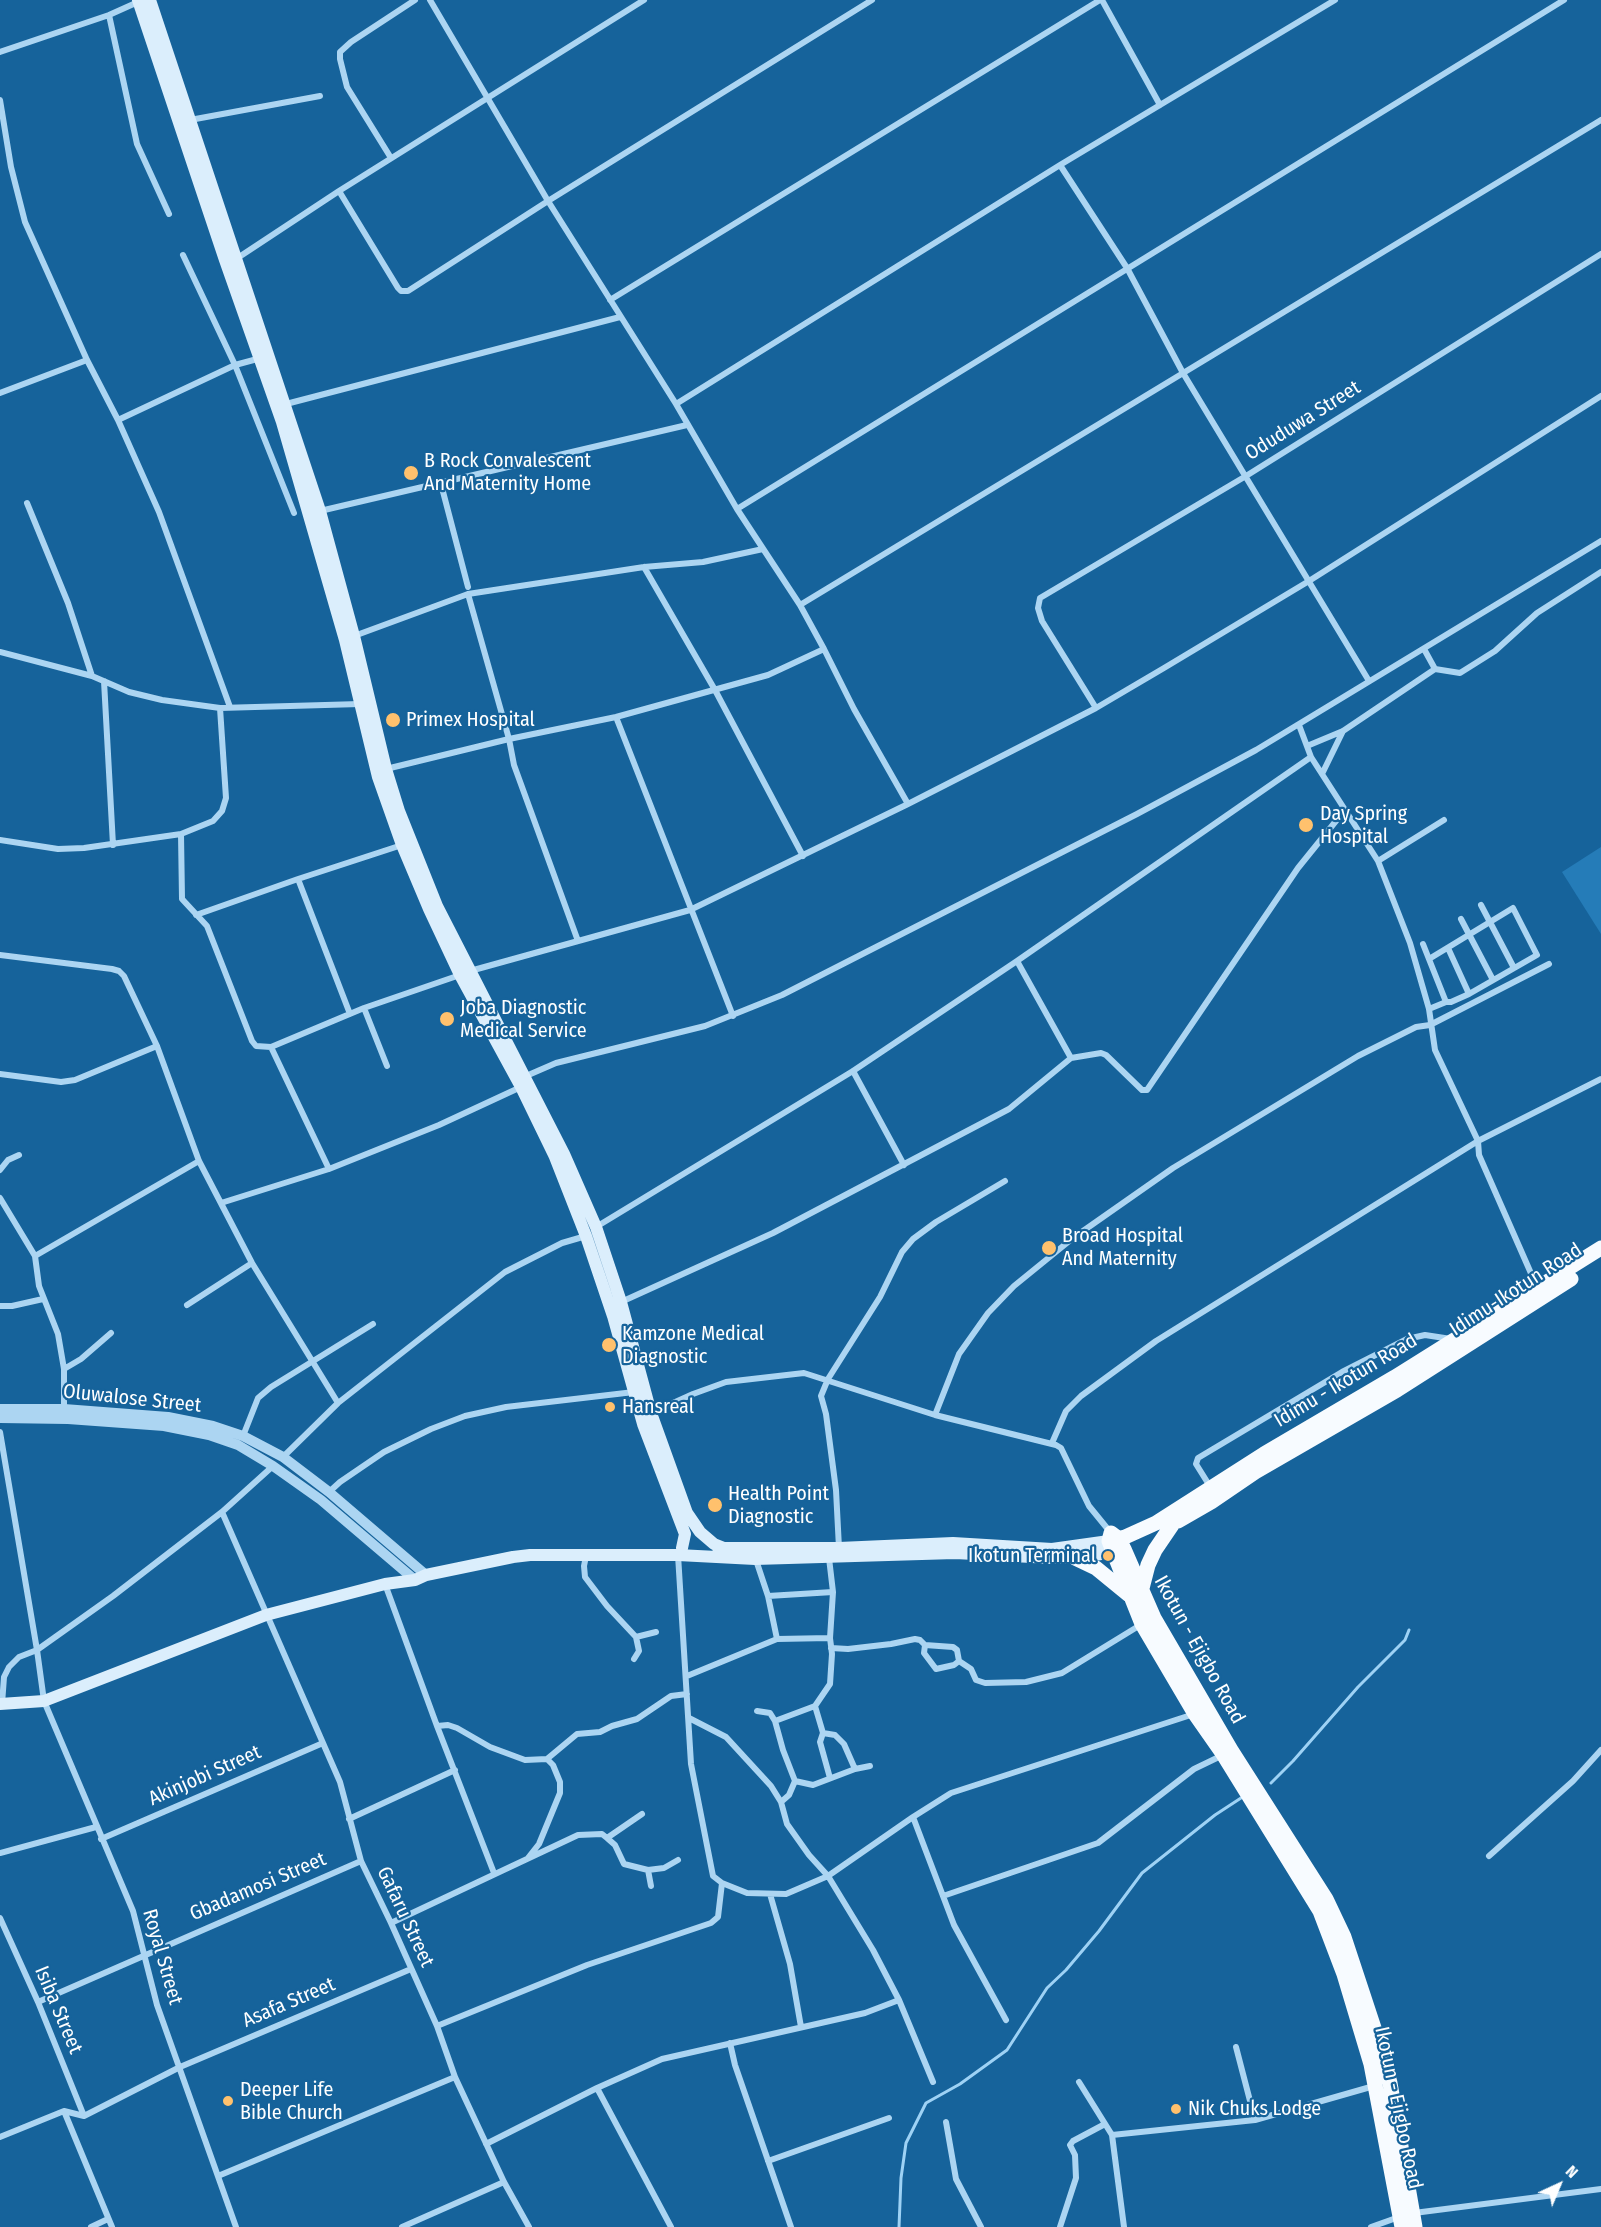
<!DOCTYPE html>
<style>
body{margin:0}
#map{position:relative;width:1601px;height:2227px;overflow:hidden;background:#16639b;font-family:"Fira Sans Condensed",sans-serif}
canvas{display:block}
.north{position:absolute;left:1529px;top:2155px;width:60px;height:60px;-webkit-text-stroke:4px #16639b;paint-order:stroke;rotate:44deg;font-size:16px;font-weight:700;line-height:24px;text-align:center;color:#fff}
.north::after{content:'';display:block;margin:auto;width:21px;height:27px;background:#fff;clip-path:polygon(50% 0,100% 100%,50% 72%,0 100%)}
</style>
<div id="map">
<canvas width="1601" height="2227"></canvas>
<div class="north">N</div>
</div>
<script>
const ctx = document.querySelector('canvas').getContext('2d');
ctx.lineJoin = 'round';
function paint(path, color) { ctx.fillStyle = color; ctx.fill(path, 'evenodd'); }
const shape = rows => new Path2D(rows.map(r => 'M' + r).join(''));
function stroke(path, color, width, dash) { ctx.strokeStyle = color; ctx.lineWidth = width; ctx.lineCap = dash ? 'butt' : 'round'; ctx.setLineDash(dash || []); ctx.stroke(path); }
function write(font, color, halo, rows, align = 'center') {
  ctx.font = font + ' "Fira Sans Condensed",sans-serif'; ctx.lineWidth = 4.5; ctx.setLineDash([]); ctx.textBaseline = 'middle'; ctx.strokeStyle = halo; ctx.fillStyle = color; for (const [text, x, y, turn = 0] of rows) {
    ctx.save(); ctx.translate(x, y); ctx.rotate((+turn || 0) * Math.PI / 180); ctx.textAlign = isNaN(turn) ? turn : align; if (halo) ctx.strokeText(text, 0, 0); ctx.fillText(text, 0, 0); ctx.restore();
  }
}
const green = shape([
 [1601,847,1601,934,1562,872]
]);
const stream = shape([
 [1271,1783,1293,1761,1358,1687,1405,1640,1409,1630],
 [899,2227,901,2178,906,2143,926,2103,960,2084,1007,2050,1047,1988,1066,1970,1099,1931,1142,1873,1215,1815,1241,1798]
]);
const minor = shape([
 [430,0,548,201,676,404,737,509,800,605,824,649,854,709,908,804],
 [1102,0,1160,105],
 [109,15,137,144,169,214],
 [0,52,109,15,138,2],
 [0,100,11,167,25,222,87,360,118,420,159,512,230,707],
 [190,120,320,96],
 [391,158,347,87,340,59,340,52,351,42,415,0],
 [1060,165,1127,268,1183,373,1369,681],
 [339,191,398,288,401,291,408,291,548,201,872,0],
 [183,255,235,365,294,513],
 [236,259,339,191,644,0],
 [610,300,1100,0],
 [0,393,87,360],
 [286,404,620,317],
 [676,404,1060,165,1335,0],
 [118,420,235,365,261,358],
 [441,484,468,587],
 [27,503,68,603,92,676],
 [737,509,1564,0],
 [320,511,687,425],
 [644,567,715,690,803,856],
 [468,594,509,739,514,765,578,941],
 [800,605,1601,120],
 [354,636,468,594,644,567,703,562,763,549],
 [0,652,92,676,129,692,162,700,220,708,360,704],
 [1435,669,1460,673,1495,651,1537,613,1601,572],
 [104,681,113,845],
 [1096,708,1042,621,1038,608,1040,598,1246,476,1601,254],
 [616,717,733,1016],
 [1299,725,1311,757,1378,861,1410,943,1429,1009,1435,1050,1478,1141,1479,1155,1537,1287],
 [1307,746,1343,731,1435,669,1424,649],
 [386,769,509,739,616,717,768,675,824,649],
 [1322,774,1343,731],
 [181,834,182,899,207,926,252,1041,256,1046,271,1047,364,1008,460,975],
 [0,840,58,849,84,848,181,834,213,821,222,811,226,798,220,708],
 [1378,861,1444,820],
 [298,879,350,1014],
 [1481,905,1514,968],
 [196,915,298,879,402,845],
 [1461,919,1493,980],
 [1423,944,1446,1002,1429,1009],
 [1448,948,1469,994],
 [0,955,112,969,119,971,124,976,157,1046,199,1161,252,1263,338,1403],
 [1429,959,1513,908,1537,955,1469,994,1451,1002,1446,1002],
 [1017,961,1071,1058],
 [470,971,690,910,908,804,1096,708,1164,668,1309,581,1601,396],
 [364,1008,387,1066],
 [271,1047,329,1169],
 [853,1071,904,1165],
 [0,1074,61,1082,75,1080,157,1046],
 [526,1076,556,1063,705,1026,782,995,1137,814,1256,750,1601,541],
 [0,1170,8,1160,19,1155],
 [0,1198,35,1256,39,1286,58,1334,64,1369,64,1409],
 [221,1203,329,1169,439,1125,521,1087],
 [596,1227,853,1071,1017,961,1311,757],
 [35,1256,199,1161],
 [621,1302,773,1233,1009,1109,1071,1058,1101,1053,1106,1055,1142,1090,1147,1090,1298,868,1344,811],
 [187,1305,252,1263],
 [0,1306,12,1306,43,1299],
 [64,1369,81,1359,111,1333],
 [651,1413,693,1394,726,1382,804,1373,935,1415,1056,1445,1061,1448,1089,1506,1111,1533],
 [935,1415,959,1354,988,1313,1014,1286,1073,1238,1173,1168,1358,1056,1416,1027,1430,1025,1549,964],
 [0,1432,37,1650,44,1701,133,1911,157,2005,236,2227],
 [243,1436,258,1398,271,1387,373,1324],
 [1052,1443,1066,1411,1081,1396,1156,1341,1478,1141,1601,1079],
 [283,1457,338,1403,505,1272,562,1243,586,1236],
 [1211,1488,1196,1464,1198,1458,1342,1372,1407,1339,1425,1335,1451,1339],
 [329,1492,340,1482,384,1452,431,1429,465,1416,506,1407,634,1392],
 [222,1512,340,1782,361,1861,391,1923,437,2026,455,2077,504,2182,529,2227],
 [839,1548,836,1490,826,1414,821,1396,828,1379,880,1297,902,1252,913,1239,936,1222,1005,1181],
 [678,1555,691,1764,713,1876,722,1883,747,1893,786,1894,828,1876,913,1817,951,1793,1194,1714],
 [586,1556,584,1566,585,1577,607,1606,636,1637,656,1632],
 [829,1558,833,1592,830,1638,832,1654,830,1684,815,1706,823,1733,835,1735,844,1744,855,1769,870,1766],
 [756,1560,768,1596,777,1639],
 [385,1584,437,1726,494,1873],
 [768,1596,833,1592],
 [925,1645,924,1653,936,1669,954,1665,959,1661],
 [831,1648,848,1649,891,1644,915,1639,920,1640,925,1645,953,1647,957,1650,959,1661,971,1669,976,1680,985,1683,1026,1682,1062,1673,1142,1624],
 [634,1659,639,1651,636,1637],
 [687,1676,777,1639,830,1638],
 [2,1704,4,1677,9,1667,19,1657,37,1650,113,1596,222,1512,273,1466],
 [757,1711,770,1713,775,1721,783,1750,795,1781,789,1795,781,1802],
 [689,1718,726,1737,771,1786,781,1802,787,1824,809,1855,828,1876,873,1950,899,2000,933,2082],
 [775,1721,815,1706],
 [437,1726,448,1725,457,1728,490,1747,525,1760,547,1759,577,1734,600,1732,612,1726,637,1719,671,1696,687,1694],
 [823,1733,820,1742,830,1778],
 [795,1781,813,1785,855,1769],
 [913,1817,954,1925,1006,2020],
 [349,1819,455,1770],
 [607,1838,642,1814],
 [101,1839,323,1743],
 [0,1853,96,1827],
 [1489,1856,1573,1781,1601,1750],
 [528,1858,539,1844,560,1793,560,1782,553,1765,547,1759],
 [648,1870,664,1868,678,1860],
 [770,1894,790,1964,801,2027],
 [943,1896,1098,1843,1194,1769,1223,1755],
 [0,1918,38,2002,84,2116],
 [391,1923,578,1835,602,1834,607,1838,615,1845,624,1864,648,1870,651,1886],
 [38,2002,361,1861],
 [437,2026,587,1965,711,1923,718,1917,722,1883],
 [730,2043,735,2065,791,2227],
 [1236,2047,1255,2120],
 [1079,2082,1112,2135,1124,2227],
 [597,2088,671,2227],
 [64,2111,112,2227],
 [946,2122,956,2179,981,2227],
 [1112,2135,1255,2120,1374,2086],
 [0,2137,64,2111,84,2116,180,2067,411,1969],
 [486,2144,597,2088,662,2059,865,2013,899,2000],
 [768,2161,889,2118],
 [218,2176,455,2077],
 [1414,2213,1601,2189],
 [91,2227,108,2219],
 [402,2227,504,2182],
 [1060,2227,1076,2178,1075,2155,1070,2145,1073,2141,1105,2124],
 [1371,2227,1399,2217]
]);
const tertiary = shape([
 [0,1409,64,1409,168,1417,213,1426,243,1436,283,1457,329,1492,426,1575],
 [0,1418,68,1419,164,1426,209,1435,238,1445,273,1466,321,1500,415,1580]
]);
const secondary = shape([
 [138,0,225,260,282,422,345,640,378,777,402,845,429,909,460,975,521,1087,555,1157,586,1236,613,1316,643,1424,685,1534,682,1548],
 [150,0,320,511,354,636,386,769,399,811,437,906,564,1154,596,1227,621,1302,651,1413,687,1513,700,1532,714,1544,724,1548],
 [718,1548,839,1548,953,1543,1052,1549,1109,1541],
 [0,1704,44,1701,266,1615,385,1584,415,1580,426,1575,513,1557,530,1555,678,1555,755,1559,955,1553,1051,1558,1075,1558,1114,1552]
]);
const primary = shape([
 [1178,1521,1211,1502,1255,1472,1397,1390,1571,1279],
 [1110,1541,1125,1537,1156,1523,1264,1454,1395,1377,1601,1248],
 [1075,1558,1096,1568,1129,1595],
 [1141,1592,1148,1565,1155,1550,1172,1525],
 [1402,2227,1371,2064,1344,1974,1320,1911,1223,1754,1195,1714,1142,1624,1109,1541,1111,1533,1119,1539,1124,1549,1154,1618,1231,1750,1326,1899,1344,1937,1381,2049,1390,2083,1415,2227]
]);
const markers = [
 [411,473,8,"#ffc16d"],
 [393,720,8,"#ffc16d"],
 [1306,825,8,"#ffc16d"],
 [447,1019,8,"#ffc16d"],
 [1049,1248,8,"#ffc16d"],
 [609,1345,8,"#ffc16d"],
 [610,1407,6,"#ffc16d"],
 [715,1505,8,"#ffc16d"],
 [1108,1556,6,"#ffc16d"],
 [228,2101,6,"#ffc16d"],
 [1176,2109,6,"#ffc16d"]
];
const streetNames = [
 ["Oduduwa Street",1303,421,-32],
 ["Idimu-Ikotun Road",1516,1290,-33],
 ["Idimu - Ikotun Road",1346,1381,-31],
 ["Oluwalose Street",132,1399,6],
 ["Ikotun - Ejigbo Road",1199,1650,61],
 ["Akinjobi Street",205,1776,-24],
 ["Gbadamosi Street",258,1887,-23],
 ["Gafaru Street",405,1917,65],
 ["Royal Street",162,1957,74],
 ["Asafa Street",289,2003,-23],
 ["Isiba Street",58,2010,67],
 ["Ikotun - Ejigbo Road",1398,2108,78]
];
const poiNames = [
 ["B Rock Convalescent",424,461],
 ["And Maternity Home",424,484],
 ["Primex Hospital",406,720],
 ["Day Spring",1320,814],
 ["Hospital",1320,837],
 ["Joba Diagnostic",460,1008],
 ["Medical Service",460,1031],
 ["Broad Hospital",1062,1236],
 ["And Maternity",1062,1259],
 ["Kamzone Medical",622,1334],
 ["Diagnostic",622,1357],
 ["Hansreal",622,1407],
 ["Health Point",728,1494],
 ["Diagnostic",728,1517],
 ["Ikotun Terminal",1096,1556,"right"],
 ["Deeper Life",240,2090],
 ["Bible Church",240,2113],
 ["Nik Chuks Lodge",1188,2109]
];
paint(green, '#257cb8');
stroke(stream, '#9ed2f5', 3);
stroke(minor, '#acd5f2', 6);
stroke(tertiary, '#acd5f2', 10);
stroke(secondary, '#dbeefc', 12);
stroke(primary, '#f7fbff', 15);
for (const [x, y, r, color] of markers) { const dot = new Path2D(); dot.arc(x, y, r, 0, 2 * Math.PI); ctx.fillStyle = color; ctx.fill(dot); stroke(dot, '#16639b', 2); }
write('20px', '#fff', '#16639b', streetNames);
write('20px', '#fff', '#16639b', poiNames, 'left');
</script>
